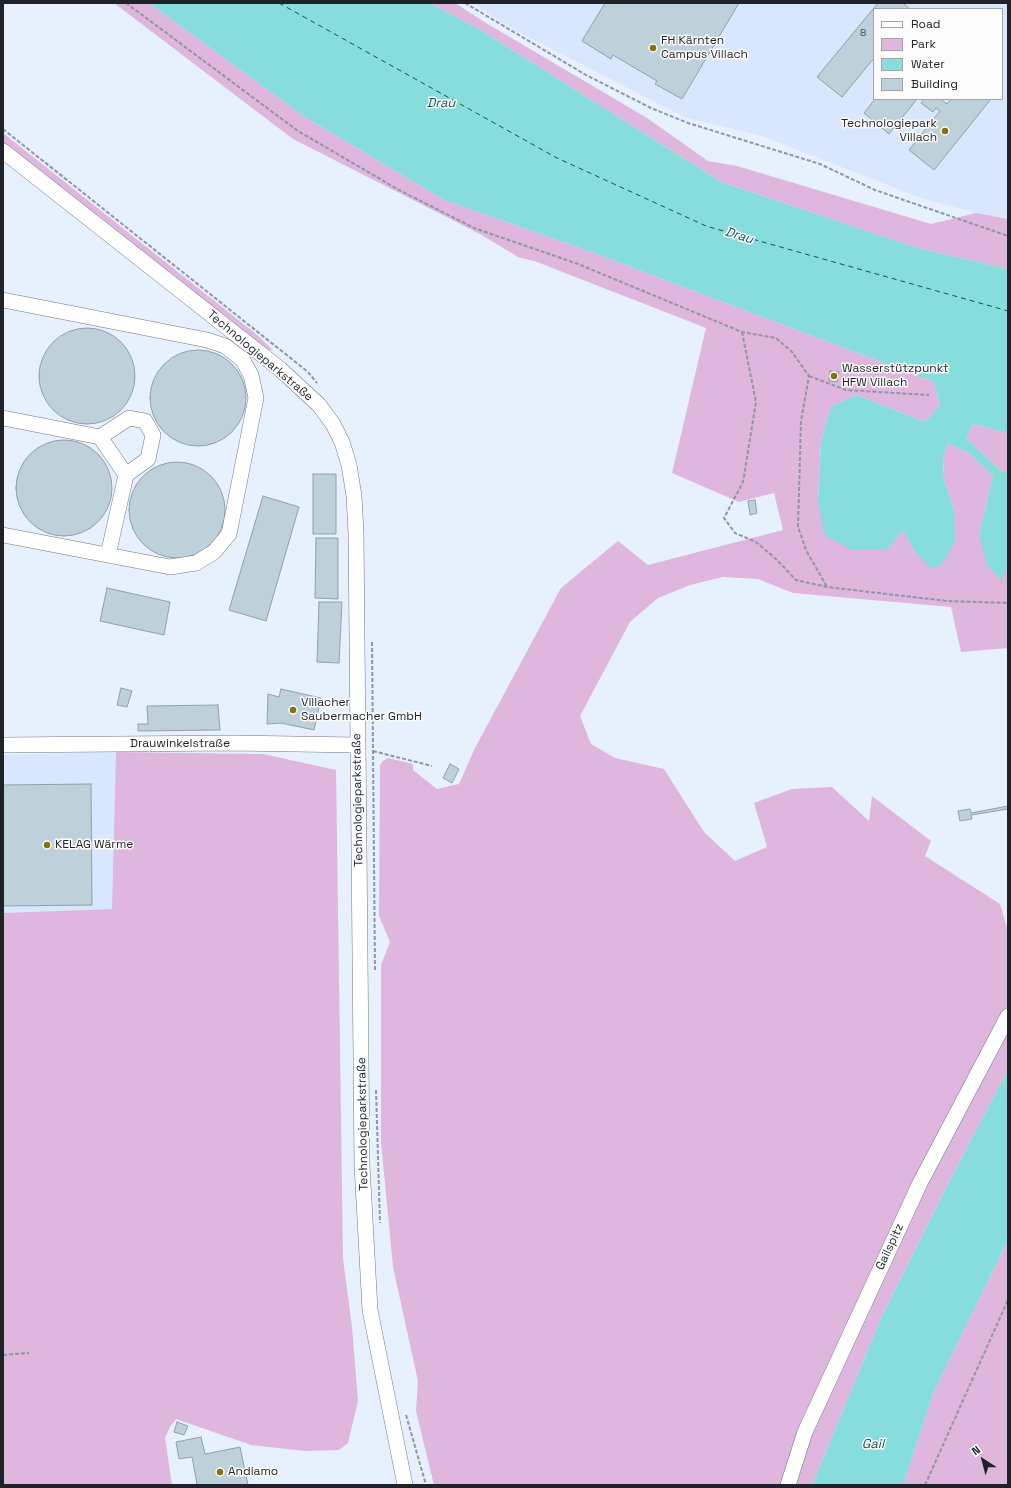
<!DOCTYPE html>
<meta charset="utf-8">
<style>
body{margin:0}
#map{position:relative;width:1011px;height:1488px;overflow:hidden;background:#e7f0fd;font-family:"Space Grotesk",sans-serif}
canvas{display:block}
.frame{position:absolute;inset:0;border:4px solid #1f2228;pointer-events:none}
.legend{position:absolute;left:873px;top:8px;width:130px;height:92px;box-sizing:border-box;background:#fcfcfc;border:1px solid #a4a5a7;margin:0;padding:5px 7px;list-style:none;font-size:12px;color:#1f2228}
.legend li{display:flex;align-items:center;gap:8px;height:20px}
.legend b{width:20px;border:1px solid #a4a5a7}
.north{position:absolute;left:963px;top:1440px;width:40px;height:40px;-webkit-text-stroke:3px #fcfcfc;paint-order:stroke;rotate:324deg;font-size:11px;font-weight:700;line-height:16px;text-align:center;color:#1f2228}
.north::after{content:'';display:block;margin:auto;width:14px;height:18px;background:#1f2228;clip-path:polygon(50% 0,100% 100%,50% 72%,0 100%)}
</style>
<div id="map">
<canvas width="1011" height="1488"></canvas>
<div class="frame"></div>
<ul class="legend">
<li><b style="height:5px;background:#fff"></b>Road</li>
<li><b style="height:11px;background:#deb6de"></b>Park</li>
<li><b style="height:11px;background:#87dddb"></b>Water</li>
<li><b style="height:11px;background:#bed1da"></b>Building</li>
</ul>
<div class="north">N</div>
</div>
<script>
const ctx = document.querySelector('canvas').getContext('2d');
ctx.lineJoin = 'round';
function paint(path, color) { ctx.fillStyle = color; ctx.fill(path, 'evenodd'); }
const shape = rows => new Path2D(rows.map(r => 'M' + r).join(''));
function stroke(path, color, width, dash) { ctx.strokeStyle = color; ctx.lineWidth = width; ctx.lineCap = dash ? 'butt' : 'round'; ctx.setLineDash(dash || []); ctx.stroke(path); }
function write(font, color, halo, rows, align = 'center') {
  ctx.font = font + ' "Space Grotesk",sans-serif'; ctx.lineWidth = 3; ctx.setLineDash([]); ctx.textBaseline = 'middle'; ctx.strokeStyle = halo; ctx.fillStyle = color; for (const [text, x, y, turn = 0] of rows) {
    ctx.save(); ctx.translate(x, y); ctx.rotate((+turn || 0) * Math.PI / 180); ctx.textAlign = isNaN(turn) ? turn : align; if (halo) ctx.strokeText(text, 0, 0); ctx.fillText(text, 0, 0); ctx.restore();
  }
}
const built = shape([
 [472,3,1008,3,1008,219,976,213,921,198,762,136,686,118,511,28],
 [874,9,1002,9,1002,99,874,99],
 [116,752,112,909,3,913,3,755]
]);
const green = shape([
 [114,3,149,3,305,117,444,200,586,250,934,382,940,405,925,422,857,395,831,407,821,441,818,500,902,530,916,553,954,510,944,480,943,458,948,443,969,453,993,476,979,534,1001,580,1008,565,1008,648,961,652,951,607,793,593,758,579,723,577,690,585,658,598,630,622,580,716,591,744,615,758,664,769,704,832,735,861,767,847,754,803,792,789,832,787,869,821,872,796,931,841,925,856,1000,904,1008,931,1008,1070,953,1174,882,1316,812,1485,434,1485,416,1411,418,1381,393,1267,381,1142,381,965,390,942,379,916,380,765,383,761,388,758,413,764,413,770,437,789,459,784,475,748,561,588,618,541,648,565,783,530,774,493,739,502,672,473,706,328,537,262,518,257,480,234,293,139],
 [430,3,455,3,486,23,647,118,708,161,737,166,931,224,976,213,1008,219,1008,269,917,248,721,182,482,31],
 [3,133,256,334,273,350,268,350,3,142],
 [973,424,1008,433,1008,472,1002,472,966,438],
 [116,752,263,754,336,770,343,1259,352,1327,358,1401,348,1443,339,1450,305,1451,251,1445,176,1419,170,1427,165,1438,172,1485,3,1485,3,913,112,909],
 [1008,1240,1008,1485,903,1485,934,1391]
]);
const water = shape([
 [149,3,430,3,482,31,721,182,917,248,1008,269,1008,433,973,424,966,438,1002,472,1008,472,1008,565,1002,581,987,565,979,534,993,476,969,453,948,443,943,458,944,480,954,510,955,541,943,563,932,569,916,553,902,530,888,549,852,550,824,535,818,500,821,441,831,407,857,395,925,422,940,405,934,382,586,250,444,200,305,117],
 [1008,1070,1008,1240,934,1391,903,1485,812,1485,882,1316,953,1174]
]);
const ferry = shape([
 [279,3,557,158,706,226,1008,311]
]);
const building = shape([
 [605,3,739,3,682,99,655,84,657,81,613,55,611,59,582,41,605,3],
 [878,3,903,3,910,9,874,9,874,58,842,97,817,77,878,3],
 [875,99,917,99,889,134,864,113,875,99],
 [924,99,943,99,942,100,947,104,951,99,991,99,934,170,909,150,940,111,936,108,933,112,921,103,924,99],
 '39 376a48 48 0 1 1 96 0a48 48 0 1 1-96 0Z',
 '150 398a48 48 0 1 1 96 0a48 48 0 1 1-96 0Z',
 [830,371,839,372,837,382,829,381,830,371],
 '16 488a48 48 0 1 1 96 0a48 48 0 1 1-96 0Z',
 '129 510a48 48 0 1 1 96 0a48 48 0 1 1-96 0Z',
 [313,474,336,474,336,534,313,534,313,474],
 [263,496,299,507,266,621,229,610,263,496],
 [755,500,757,513,750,515,748,501,755,500],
 [316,538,338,538,338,599,315,598,316,538],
 [107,588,170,602,164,635,100,621,107,588],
 [319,602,342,602,339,663,317,662,319,602],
 [121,688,132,691,127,707,117,705,121,688],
 [281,689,321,698,314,730,281,723,267,724,268,694,279,697,281,689],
 [218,705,220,730,138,731,138,724,148,724,147,706,218,705],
 [450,764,459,769,452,783,443,778,450,764],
 [91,784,92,905,3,906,3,785,91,784],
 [1008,806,1008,809,971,815,972,819,960,821,958,811,970,809,971,813,1008,806],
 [177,1422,188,1426,184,1435,174,1432,177,1422],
 [201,1437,205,1454,240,1447,248,1485,192,1485,197,1484,192,1457,179,1459,176,1442,201,1437]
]);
const path = shape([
 [126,3,298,131,399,190,474,228,578,264,742,332,776,338,792,352,809,376,801,421,798,527,806,550,827,587],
 [465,3,586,75,651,108,688,123,820,164,875,190,1008,236],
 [3,129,308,372,317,383],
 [742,332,756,402,743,482,724,518,735,533,756,542,776,559,796,580,827,587,947,601,1008,603],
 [809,376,846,390,929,395],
 [372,642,375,971],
 [373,751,432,766],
 [376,1090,380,1223],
 [3,1355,29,1353],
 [406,1415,426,1485],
 [925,1485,1008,1300]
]);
const minor = shape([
 [3,151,280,369,319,405,333,424,342,442,349,465,354,496,356,533,362,1165,370,1310,405,1485],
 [3,300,207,340,225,346,242,359,251,375,256,398,229,534,214,552,196,563,170,567,3,535],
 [3,418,100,437,129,418,145,421,153,435,148,459,126,475,108,555],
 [100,437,126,475],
 [3,745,233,743,357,745],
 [788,1485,805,1432,920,1183,1008,1016]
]);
const markers = [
 [653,48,4,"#867112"],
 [945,131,4,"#867112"],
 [834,376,4,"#867112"],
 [293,710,4,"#867112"],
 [47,845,4,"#867112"],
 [220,1472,4,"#867112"]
];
const numberNames = [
 ["8",863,33]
];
const poiNames = [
 ["FH Kärnten",661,41],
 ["Campus Villach",661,55],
 ["Technologiepark",937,124,"right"],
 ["Villach",937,138,"right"],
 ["Wasserstützpunkt",842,369],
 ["HFW Villach",842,383],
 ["Villacher",301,703],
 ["Saubermacher GmbH",301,717],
 ["KELAG Wärme",55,845],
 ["Andiamo",228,1472]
];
const streetNames = [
 ["Technologieparkstraße",260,356,40],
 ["Drauwinkelstraße",180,744],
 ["Technologieparkstraße",358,800,-91],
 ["Technologieparkstraße",363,1124,-91],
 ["Gailspitz",890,1247,-65]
];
const waterNames = [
 ["Drau",441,103],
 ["Drau",739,236,18],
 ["Gail",873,1444]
];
paint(built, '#d9e7fe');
paint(green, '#deb6de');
paint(water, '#87dddb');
stroke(ferry, '#095756', 1, [5, 4]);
paint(building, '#bed1da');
stroke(building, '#8ea1a9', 1);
stroke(minor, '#6e7785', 16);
stroke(path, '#9197a1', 2, [4, 2]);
stroke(minor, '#fff', 15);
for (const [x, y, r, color] of markers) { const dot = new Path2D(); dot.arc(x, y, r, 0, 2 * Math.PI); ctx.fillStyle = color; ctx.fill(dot); stroke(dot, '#fcfcfc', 1.5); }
write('10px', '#474e54', null, numberNames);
write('12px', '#1f2228', '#fcfcfc', poiNames, 'left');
write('12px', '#1f2228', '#fcfcfc', streetNames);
write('italic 13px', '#095756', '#fcfcfc', waterNames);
</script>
